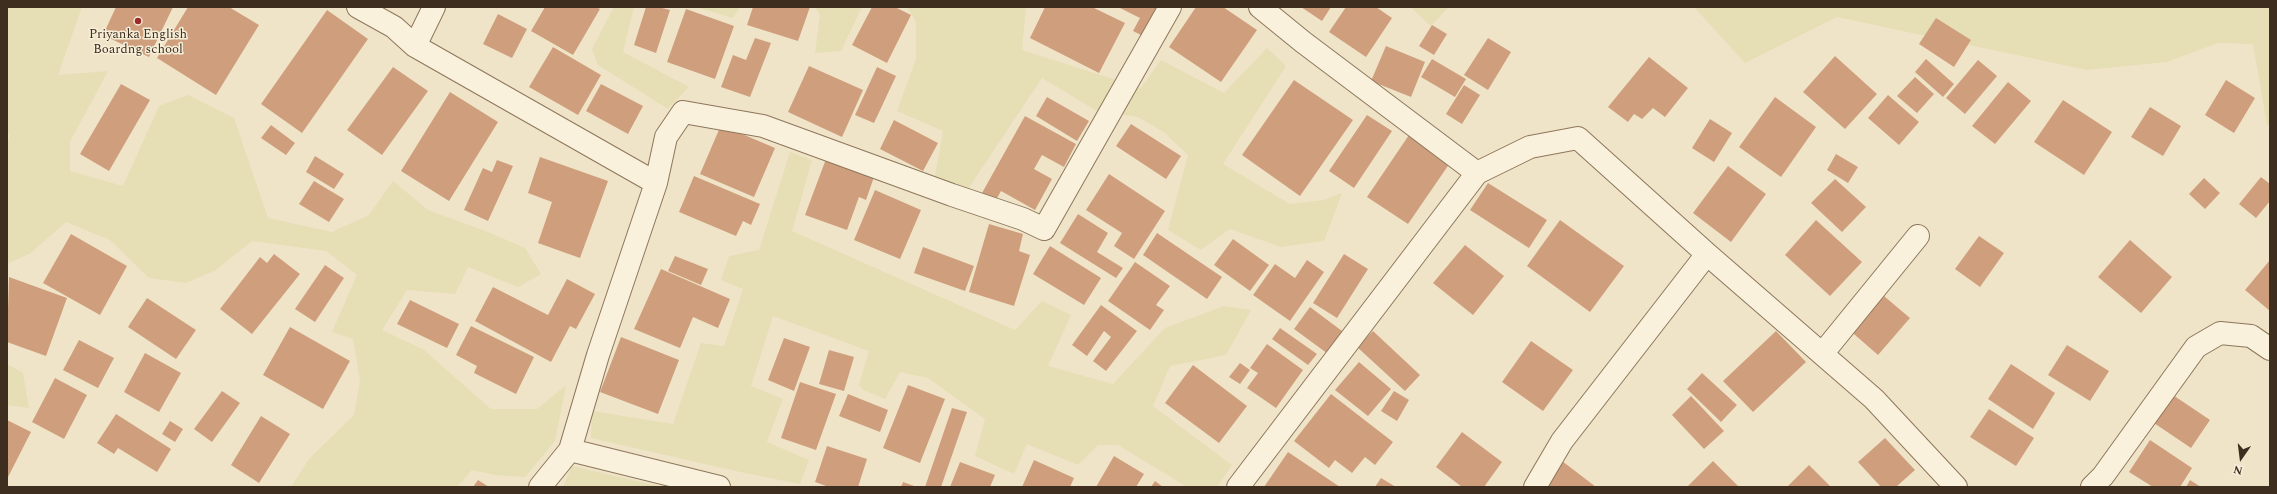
<!DOCTYPE html>
<style>
body{margin:0}
#map{position:relative;width:2277px;height:494px;overflow:hidden;background:#f0e4c8;font-family:Spectral,serif}
canvas{display:block}
.frame{position:absolute;inset:0;border:8px solid #3d2e20;pointer-events:none}
.north{position:absolute;left:2221px;top:438px;width:40px;height:40px;-webkit-text-stroke:3px #f7eed8;paint-order:stroke;rotate:194deg;font-size:11px;font-weight:700;line-height:16px;text-align:center;color:#3d2e20}
.north::after{content:'';display:block;margin:auto;width:14px;height:18px;background:#3d2e20;clip-path:polygon(50% 0,100% 100%,50% 72%,0 100%)}
</style>
<div id="map">
<canvas width="2277" height="494"></canvas>
<div class="frame"></div>
<div class="north">N</div>
</div>
<script>
const ctx = document.querySelector('canvas').getContext('2d');
ctx.lineJoin = 'round';
function paint(path, color) { ctx.fillStyle = color; ctx.fill(path, 'evenodd'); }
const shape = rows => new Path2D(rows.map(r => 'M' + r).join(''));
function stroke(path, color, width, dash) { ctx.strokeStyle = color; ctx.lineWidth = width; ctx.lineCap = dash ? 'butt' : 'round'; ctx.setLineDash(dash || []); ctx.stroke(path); }
function write(font, color, halo, rows, align = 'center') {
  ctx.font = font + ' Spectral,serif'; ctx.lineWidth = 3; ctx.setLineDash([]); ctx.textBaseline = 'middle'; ctx.strokeStyle = halo; ctx.fillStyle = color; for (const [text, x, y, turn = 0] of rows) {
    ctx.save(); ctx.translate(x, y); ctx.rotate((+turn || 0) * Math.PI / 180); ctx.textAlign = isNaN(turn) ? turn : align; if (halo) ctx.strokeText(text, 0, 0); ctx.fillText(text, 0, 0); ctx.restore();
  }
}
const farmland = shape([
 [7,7,82,7,58,75,108,71,70,142,70,171,123,186,159,106,188,95,234,118,268,218,332,232,369,215,393,181,428,210,488,232,525,248,541,274,518,287,468,267,455,294,407,290,382,330,424,350,491,409,537,409,566,385,555,441,525,477,495,475,472,470,457,487,291,487,309,459,354,415,360,381,353,339,332,332,357,275,326,251,252,241,216,270,186,283,149,278,110,240,66,222,31,253,7,264,7,143,10,136,7,133],
 [614,7,634,7,623,52,689,87,668,109,598,65,592,49],
 [696,7,740,7,733,18],
 [815,7,862,7,841,51,815,53,820,15],
 [907,7,1026,7,1022,50,1141,88,1161,60,1224,93,1267,48,1286,66,1223,164,1290,204,1323,200,1342,193,1324,241,1281,247,1230,229,1201,250,1168,230,1188,155,1165,133,1138,117,1097,111,1042,78,968,189,935,176,943,131,897,111,916,59,916,22],
 [1410,7,1449,7,1431,26],
 [1694,7,2270,7,2270,126,2267,125,2253,44,2218,43,2167,62,2087,70,1837,17,1745,63],
 [790,152,812,160,792,231,1015,330,1042,301,1071,315,1048,366,1113,384,1165,328,1224,306,1251,310,1226,355,1170,366,1153,406,1232,465,1217,487,1187,487,1118,445,1098,445,1078,465,1027,444,1014,474,975,456,985,419,928,378,900,372,885,399,864,390,859,385,869,351,773,316,751,386,783,399,767,442,809,460,800,484,740,472,591,438,592,411,673,424,701,343,724,346,743,289,721,280,729,256,759,250],
 [7,364,23,373,29,408,7,405],
 [572,466,662,487,563,487]
]);
const building = shape([
 [116,7,173,7,149,57,103,35],
 [188,7,229,7,259,25,216,95,157,58],
 [545,7,596,7,600,9,573,55,531,31],
 [646,7,658,7,670,10,656,53,634,45],
 [753,7,810,7,798,41,747,25],
 [872,7,895,7,911,15,887,63,852,45],
 [1045,7,1092,7,1125,23,1099,73,1030,38],
 [1118,7,1164,7,1149,39,1133,31,1140,18],
 [1196,7,1223,7,1257,30,1221,82,1169,47],
 [1301,7,1331,7,1322,21],
 [1346,7,1376,7,1392,18,1366,57,1329,32],
 [686,9,734,26,715,79,667,62],
 [327,10,368,39,302,133,261,104],
 [498,14,527,29,512,58,483,44],
 [1936,18,1971,40,1954,67,1919,44],
 [1432,25,1447,34,1434,55,1419,46],
 [755,38,771,43,750,97,721,87,733,55,746,60],
 [1488,38,1511,52,1488,90,1464,75],
 [1386,46,1425,62,1411,97,1371,81],
 [553,47,601,75,578,115,529,87],
 [1835,56,1877,94,1845,129,1803,92],
 [1649,57,1688,88,1665,117,1653,108,1642,119,1634,114,1628,122,1608,107],
 [1432,59,1466,79,1455,97,1421,77],
 [1926,59,1954,84,1943,97,1915,72],
 [1978,60,1997,76,1965,114,1946,98],
 [809,66,863,90,842,137,788,112],
 [393,67,428,91,382,155,347,130],
 [877,67,896,76,874,123,855,115],
 [1915,77,1934,94,1917,113,1897,96],
 [1294,80,1353,120,1300,196,1242,155],
 [2226,80,2255,98,2234,133,2205,115],
 [2008,82,2031,101,1995,144,1972,126],
 [121,84,150,100,109,171,80,154],
 [601,84,643,106,628,134,586,111],
 [1464,85,1480,95,1462,124,1446,114],
 [450,92,498,122,449,201,401,171],
 [1888,95,1919,122,1899,145,1868,118],
 [1047,97,1089,121,1077,141,1036,116],
 [1775,97,1816,127,1781,177,1739,147],
 [2063,100,2112,132,2084,175,2034,142],
 [2150,107,2181,126,2163,156,2131,137],
 [1367,115,1392,131,1354,188,1329,171],
 [1025,116,1076,144,1064,167,1042,155,1034,169,1052,179,1035,210,1001,191,996,200,982,193],
 [1710,119,1732,133,1714,162,1692,148],
 [894,120,938,143,923,171,880,149],
 [1131,124,1181,156,1166,179,1116,146],
 [271,125,295,143,286,155,261,138],
 [721,125,775,148,754,197,700,174],
 [1411,132,1452,160,1408,224,1367,197],
 [1836,154,1858,167,1848,183,1827,170],
 [315,156,344,174,334,189,306,172],
 [540,157,608,181,580,258,538,243,552,202,528,193],
 [826,159,874,177,866,200,859,197,847,230,805,215],
 [497,160,513,166,488,221,464,210,483,168,492,172],
 [1728,166,1766,194,1731,242,1693,213],
 [1109,174,1165,211,1134,259,1114,246,1122,233,1086,210],
 [694,176,760,204,751,225,743,221,736,236,679,212],
 [2261,177,2270,184,2270,201,2256,218,2239,204],
 [2204,178,2220,193,2205,209,2189,194],
 [1835,179,1866,207,1842,232,1811,203],
 [314,181,344,199,329,222,299,204],
 [1488,183,1547,220,1529,248,1470,210],
 [875,190,921,210,900,259,854,240],
 [1078,214,1108,233,1097,252,1123,268,1116,278,1060,243],
 [1560,220,1624,266,1590,312,1527,266],
 [1816,220,1862,262,1830,296,1785,255],
 [989,224,1023,234,1019,251,1030,255,1014,306,969,292],
 [1157,233,1222,277,1207,299,1143,255],
 [71,234,127,266,100,315,43,283],
 [1979,236,2004,253,1980,287,1955,269],
 [1233,239,1269,265,1250,291,1214,265],
 [2130,240,2172,277,2141,313,2098,277],
 [1465,245,1504,276,1473,315,1433,283],
 [1050,246,1101,278,1084,305,1033,274],
 [923,247,974,266,965,291,914,273],
 [274,254,300,274,252,334,220,309,260,257,267,263],
 [1344,254,1368,269,1337,318,1313,303],
 [675,256,708,269,701,285,668,271],
 [1307,260,1324,272,1290,321,1253,295,1275,264,1295,278],
 [2270,260,2270,311,2245,290],
 [1135,262,1170,286,1156,305,1164,310,1150,330,1108,301],
 [325,265,344,278,315,322,295,309],
 [661,269,730,299,718,328,693,317,680,348,634,329],
 [9,277,67,298,46,356,7,342],
 [567,279,595,294,576,329,570,326,551,362,475,321,493,287,548,315],
 [1878,291,1910,318,1878,355,1847,328],
 [147,298,196,330,176,359,128,327],
 [410,300,459,324,447,348,397,324],
 [1101,305,1137,331,1106,371,1093,361,1111,337,1104,331,1087,356,1072,345],
 [1310,307,1350,337,1335,359,1294,329],
 [471,326,534,357,516,394,474,373,477,366,456,355],
 [290,327,350,361,323,409,263,375],
 [1280,328,1317,354,1308,365,1272,339],
 [1373,331,1420,375,1405,391,1357,347],
 [1776,331,1806,362,1753,412,1723,381],
 [621,337,679,360,658,414,600,392],
 [784,338,810,347,794,391,768,380],
 [79,340,114,358,98,388,63,370],
 [1531,341,1573,370,1543,411,1502,382],
 [1267,344,1303,370,1276,408,1247,388,1258,373,1250,368],
 [2067,345,2109,371,2090,401,2048,375],
 [829,350,854,357,844,391,819,384],
 [145,353,181,373,159,412,124,392],
 [1359,362,1391,389,1368,416,1335,390],
 [1240,363,1250,370,1240,384,1229,377],
 [2011,364,2055,393,2033,429,1988,399],
 [1193,365,1247,406,1219,443,1165,403],
 [1702,373,1737,405,1721,422,1687,389],
 [55,378,87,395,64,439,32,422],
 [800,382,836,394,816,450,781,438],
 [908,385,945,399,920,463,883,448],
 [222,391,240,403,212,442,194,429],
 [1394,391,1409,400,1397,421,1381,411],
 [2167,391,2210,420,2191,448,2148,419],
 [848,394,888,410,880,432,839,416],
 [1331,394,1393,442,1375,465,1365,457,1352,473,1335,460,1329,468,1294,441],
 [1691,396,1724,431,1704,449,1672,415],
 [952,408,967,412,941,487,925,487],
 [1989,409,2034,438,2016,466,1970,437],
 [116,414,171,449,157,472,118,448,114,454,97,443],
 [261,416,290,434,259,483,231,465],
 [7,420,31,432,7,479],
 [170,421,183,429,175,442,162,434],
 [1462,432,1502,462,1484,487,1462,487,1436,467],
 [1885,438,1915,470,1896,487,1881,487,1858,462],
 [2150,440,2192,468,2180,487,2153,487,2129,472],
 [827,446,867,459,858,487,829,487,815,482],
 [1288,452,1340,487,1264,487],
 [1114,456,1144,474,1136,487,1096,487],
 [1034,460,1074,478,1070,487,1022,487],
 [1562,461,1596,487,1542,487],
 [1713,461,1739,487,1687,487],
 [960,462,995,475,990,487,950,487],
 [1809,465,1831,487,1787,487],
 [1381,478,1396,487,1375,487],
 [478,480,489,487,473,487],
 [2190,480,2201,487,2186,487],
 [1155,481,1163,487,1151,487],
 [903,482,917,487,901,487]
]);
const street = shape([
 [358,7,394,27,415,46,656,183,598,355,570,450,719,487],
 [1260,7,1303,42,1477,173,1530,147,1578,138,1707,254,1874,399,1956,487],
 [415,46,434,7],
 [656,183,666,137,683,112,763,126,952,195,1023,219,1044,229,1170,7],
 [1822,354,1918,236],
 [540,487,570,450],
 [1238,487,1477,173],
 [1535,487,1562,441,1707,254],
 [2092,487,2103,476,2196,347,2220,333,2251,336,2270,349]
]);
const markers = [
 [138,21,4,"#9e2a2b"]
];
const poiNames = [
 ["Priyanka English",138,35],
 ["Boardng school",138,50]
];
paint(farmland, '#e6deb5');
paint(building, '#cf9f7d');
stroke(street, '#8d765c', 24);
stroke(street, '#faf1dc', 22);
for (const [x, y, r, color] of markers) { const dot = new Path2D(); dot.arc(x, y, r, 0, 2 * Math.PI); ctx.fillStyle = color; ctx.fill(dot); stroke(dot, '#f7eed8', 1.5); }
write('13px', '#3d2e20', '#f7eed8', poiNames);
</script>
